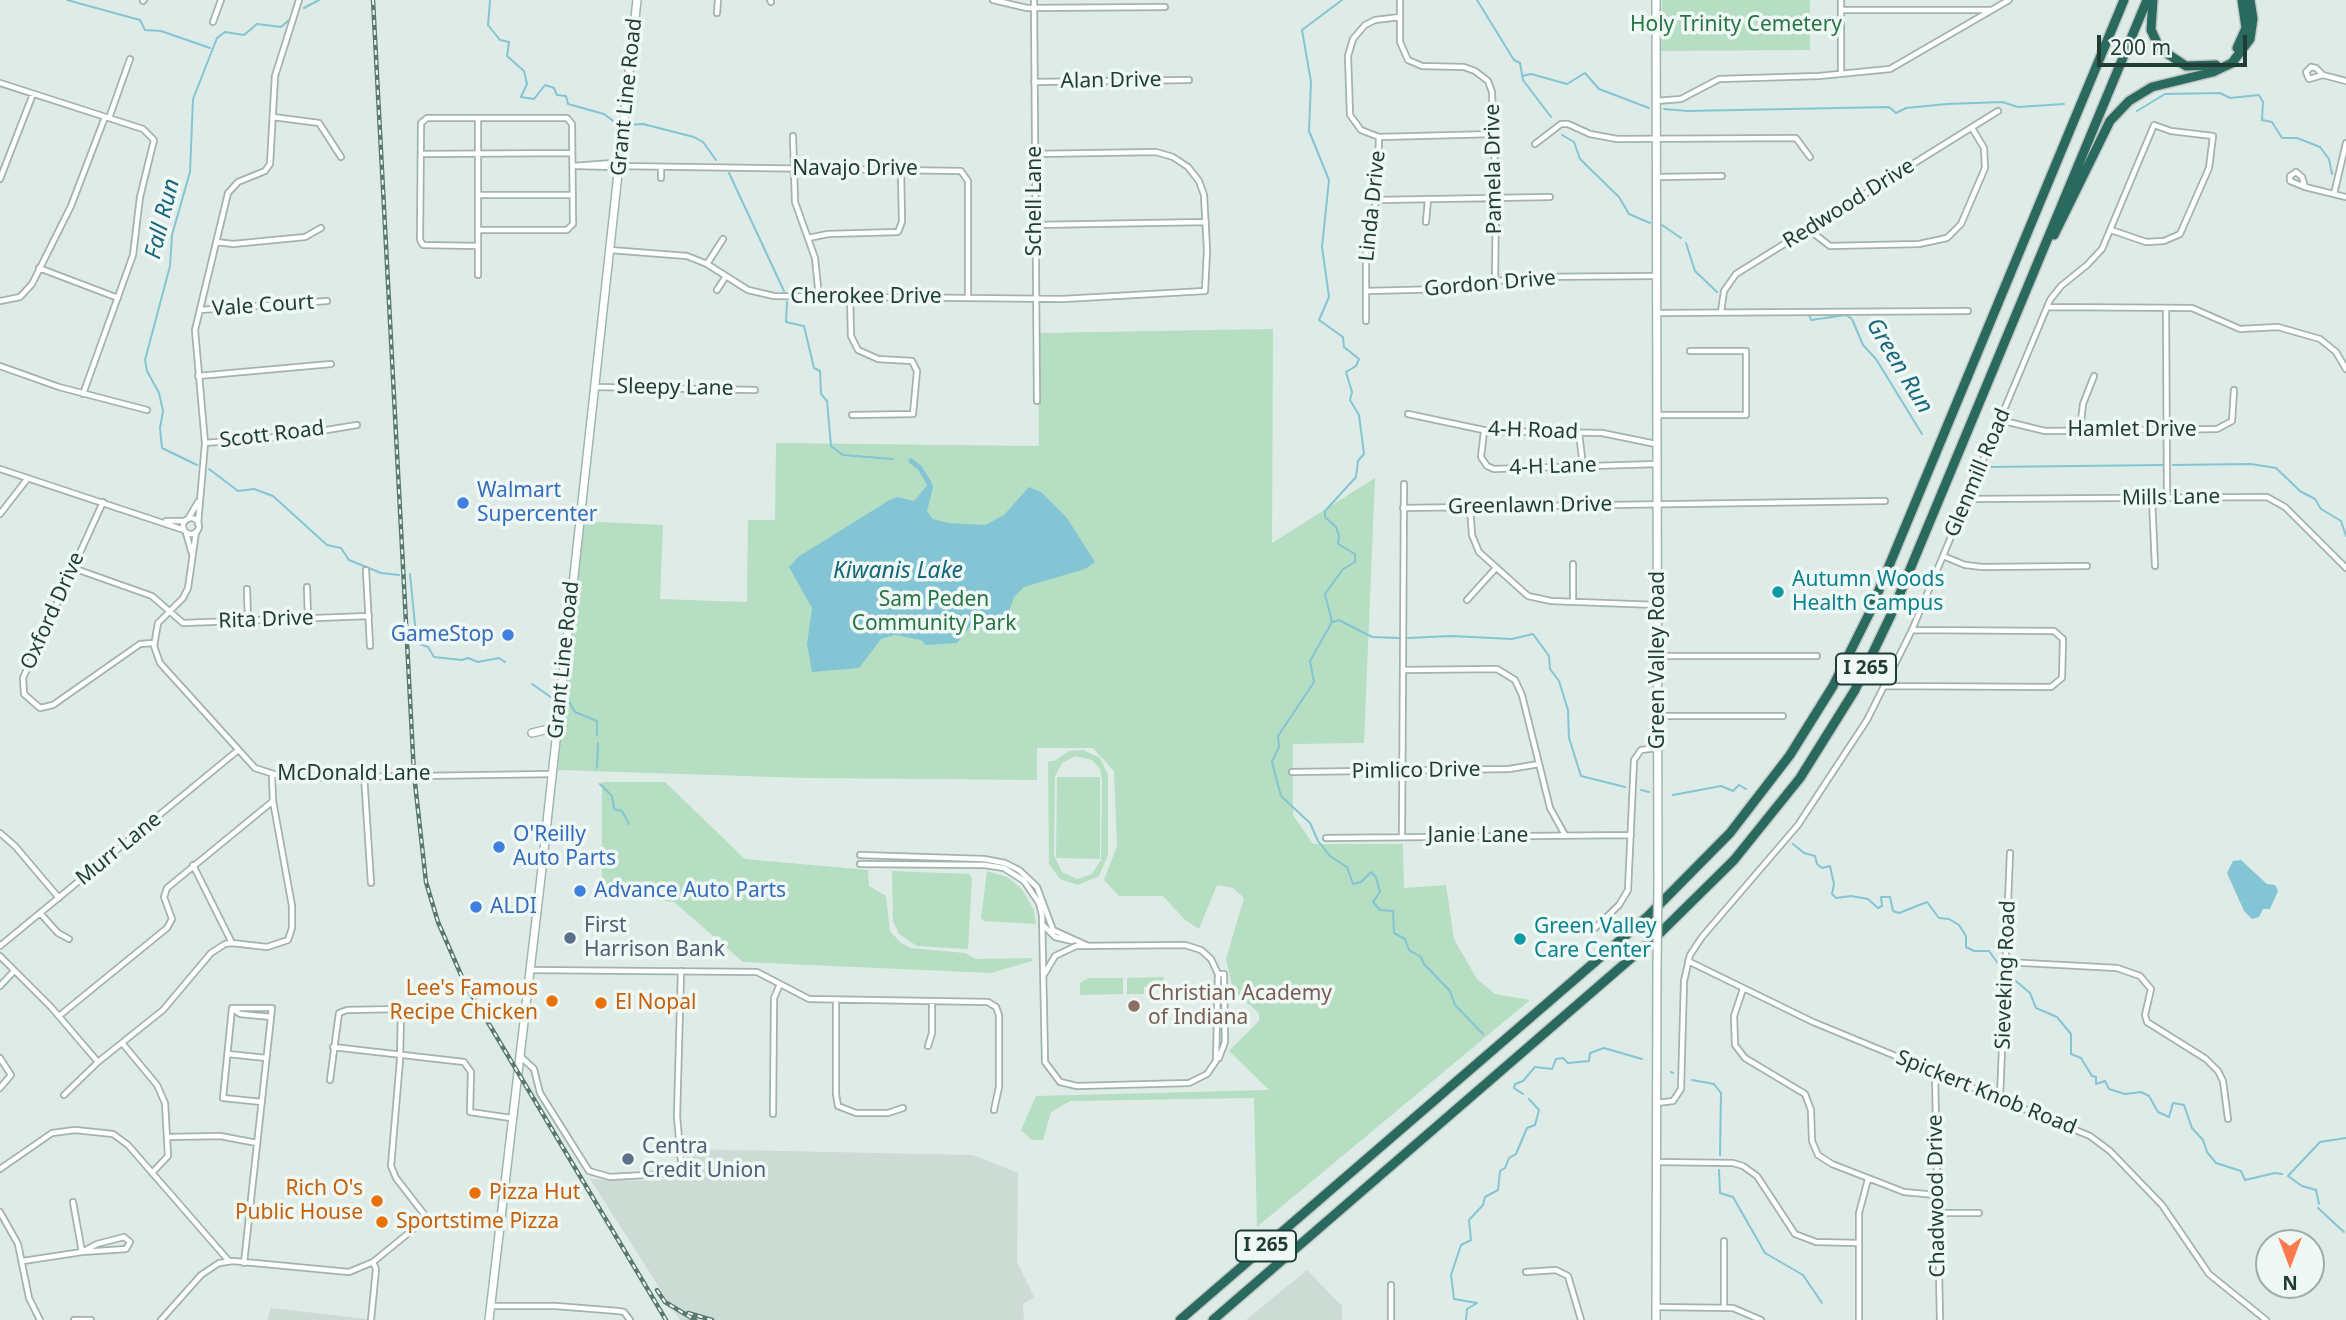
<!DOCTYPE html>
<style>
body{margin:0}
#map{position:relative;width:2346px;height:1320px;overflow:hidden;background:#dfebe6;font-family:"Noto Sans",sans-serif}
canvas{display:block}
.north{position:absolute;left:2255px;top:1229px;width:70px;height:70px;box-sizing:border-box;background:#eff8f4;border:2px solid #9cada8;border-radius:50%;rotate:180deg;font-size:19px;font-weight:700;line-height:28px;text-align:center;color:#1f3c35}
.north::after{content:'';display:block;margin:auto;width:24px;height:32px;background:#fa7c4e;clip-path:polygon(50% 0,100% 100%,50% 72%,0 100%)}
.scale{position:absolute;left:2097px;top:35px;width:150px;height:32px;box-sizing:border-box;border:4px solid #1f3c35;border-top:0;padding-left:9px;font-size:21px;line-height:24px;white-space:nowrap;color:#1f3c35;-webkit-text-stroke:5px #eff8f4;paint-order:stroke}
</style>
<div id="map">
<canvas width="2346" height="1320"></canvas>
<div class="north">N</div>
<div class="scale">200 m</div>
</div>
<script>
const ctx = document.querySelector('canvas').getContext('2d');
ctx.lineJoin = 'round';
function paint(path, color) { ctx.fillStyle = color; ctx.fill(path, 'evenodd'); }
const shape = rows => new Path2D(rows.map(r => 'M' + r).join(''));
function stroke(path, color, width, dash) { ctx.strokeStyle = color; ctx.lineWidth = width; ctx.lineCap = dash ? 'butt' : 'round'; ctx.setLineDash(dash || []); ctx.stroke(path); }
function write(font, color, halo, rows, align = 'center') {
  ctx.font = font + ' "Noto Sans",sans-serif'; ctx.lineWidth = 7; ctx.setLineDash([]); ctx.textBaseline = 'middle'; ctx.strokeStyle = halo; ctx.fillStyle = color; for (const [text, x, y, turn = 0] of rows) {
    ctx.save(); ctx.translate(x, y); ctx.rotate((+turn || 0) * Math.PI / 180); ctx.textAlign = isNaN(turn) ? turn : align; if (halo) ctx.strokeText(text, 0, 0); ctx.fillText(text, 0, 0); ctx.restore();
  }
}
const built = shape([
 [686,1149,973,1155,1018,1173,1017,1262,1034,1297,1023,1304,1024,1320,680,1320,590,1179,639,1181,686,1177],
 [1307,1270,1342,1306,1342,1320,1246,1320],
 [271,1308,375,1320,267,1320]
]);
const green = shape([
 [1662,0,1810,0,1810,50,1661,51],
 [1273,329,1272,543,1375,478,1364,743,1293,744,1293,815,1313,844,1403,844,1404,888,1446,885,1454,939,1477,979,1495,994,1530,1000,1257,1227,1254,1098,1070,1101,1051,1112,1043,1140,1032,1140,1021,1130,1036,1096,1269,1090,1229,1051,1259,1021,1259,1013,1233,990,1226,959,1244,898,1233,888,1217,885,1199,929,1184,919,1163,896,1119,896,1104,880,1117,846,1114,771,1093,748,1037,748,1037,780,807,778,558,770,579,521,663,525,660,599,747,602,748,520,775,520,776,443,1039,446,1038,333],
 [1083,750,1100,758,1108,775,1108,855,1099,876,1078,885,1060,879,1049,864,1048,761,1054,761,1069,751],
 [1075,756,1092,760,1100,769,1102,779,1101,860,1092,874,1077,879,1062,872,1054,855,1055,776,1062,763],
 [1057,777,1100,777,1100,859,1056,858],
 [602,782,665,782,745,859,868,870,869,886,886,896,890,931,900,942,910,948,965,953,976,959,1032,958,1032,961,991,973,743,962,674,902,602,894],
 [892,871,969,874,972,878,968,949,917,946,899,934,893,921],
 [987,871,1007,877,1021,888,1034,910,1036,924,984,921,981,918],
 [1163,974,1165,986,1144,987,1144,994,1127,994,1127,978,1163,977],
 [1088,978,1123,978,1123,994,1080,995,1080,983]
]);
const water = shape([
 [931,481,933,487,927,511,933,519,948,523,985,525,1004,515,1029,487,1041,492,1067,518,1095,562,1085,569,1024,587,1014,597,1007,617,1000,620,978,616,957,643,926,645,921,640,895,635,881,639,859,668,812,672,807,644,812,608,789,567,798,557,888,501,897,497,914,501],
 [2241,860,2267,884,2275,885,2278,891,2270,909,2263,909,2259,917,2252,919,2244,911,2227,873,2233,861]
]);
const stream = shape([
 [67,0,140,20,145,30,161,31,210,48],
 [490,0,488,25,500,40,509,42,507,56,524,71,527,84,521,97,534,99,545,85,554,88,557,95,566,96,568,104,604,114,616,123],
 [1342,0,1302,30,1311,82,1309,131,1329,180,1322,247,1329,297,1319,320,1343,337,1344,347,1359,359,1356,366,1346,372,1352,392,1350,400,1359,415,1364,454,1358,461,1356,477,1325,511,1325,517,1336,527,1339,536,1338,544,1355,554,1355,562,1343,569,1325,594,1332,622,1310,661,1314,682,1278,736,1279,747,1272,762,1281,796,1310,823,1318,841,1330,856,1347,867,1353,884,1361,882,1371,872,1376,877,1380,892,1373,902,1380,910,1393,911,1394,933,1405,939,1409,950,1421,957,1424,964,1450,991,1455,1005,1483,1034],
 [1477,0,1514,60,1520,63,1523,80,1551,117],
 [304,8,319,0],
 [1522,76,1531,74,1567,84,1585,73,1599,89,1649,108],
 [1664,109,1687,111,1889,107,1896,113,1906,108,1947,104,2002,102,2018,107,2064,104],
 [2137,111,2165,94,2220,93,2230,98,2259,95,2263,102,2262,120,2272,122,2282,138,2297,138,2320,147,2329,159,2332,174],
 [629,125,643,124,694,137,703,142,716,160],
 [1562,135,1574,142,1580,159,1619,197,1629,214,1650,223],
 [729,173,784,291],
 [1662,225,1681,238],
 [1686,243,1695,271,1717,292],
 [787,302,786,322,804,326,814,368,820,371,821,394,827,401,831,446,843,455,893,459],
 [1809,315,1811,320,1846,315,1852,319,1863,345,1876,359,1922,434],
 [197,465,162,448,160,428,163,411,159,393,147,371,145,360,170,266,172,235,190,172,193,99,217,38,225,32,244,35,257,24,281,27,289,20],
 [2173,465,2251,464,2276,468,2300,491,2315,499,2321,509,2341,521,2346,536],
 [1989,467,2163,465],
 [209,469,238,491,254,489,273,496,327,545,341,548,349,560,381,573,399,575],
 [410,574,416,635,420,644,428,647,434,657,462,660,468,658,478,662,499,658,505,662],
 [1333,622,1339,620,1372,637,1399,638],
 [1408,638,1451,636,1512,639,1533,634,1549,656,1550,669,1559,681,1568,710,1569,738,1581,776,1625,787],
 [532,684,552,698],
 [568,700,575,712,597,721,597,735],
 [597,768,598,743],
 [600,784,612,796,614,809,622,811,629,824],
 [1641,790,1649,792],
 [1673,795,1721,786,1733,791,1739,785,1746,789],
 [1793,844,1804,853,1815,856,1817,864,1822,868,1830,866,1834,884,1832,894,1836,898,1851,896,1868,899,1878,908,1882,906,1881,897,1890,897,1893,911,1899,913,1927,902,1939,918,1949,919,1959,925,1966,936,1966,947,1974,951,1989,951,2002,969],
 [2011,977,2030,993,2036,1008,2057,1017,2071,1034,2071,1054,2081,1058,2092,1076,2096,1077,2096,1084,2105,1081,2109,1089,2125,1094,2141,1092,2149,1096,2158,1112,2169,1117,2173,1103,2184,1105,2192,1128,2203,1140,2207,1152,2216,1163,2241,1171,2245,1180,2275,1173,2282,1174],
 [1671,1072,1673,1073],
 [1692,1080,1714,1084,1721,1093,1720,1155],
 [1523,1094,1514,1088,1515,1084,1523,1081,1535,1067,1552,1069,1556,1059,1563,1058,1568,1063,1589,1061,1590,1053,1604,1048,1642,1059],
 [1719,1170,1720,1193,1733,1197,1765,1253,1803,1275,1822,1303],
 [2319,1204,2316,1190,2302,1186,2288,1176,2320,1142,2346,1138],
 [2318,1208,2344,1232],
 [1466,1320,1467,1309,1477,1303,1454,1299,1451,1275,1461,1245,1471,1240,1469,1220,1483,1205,1485,1197,1498,1190,1500,1171,1505,1168,1509,1158,1516,1154,1527,1128,1535,1125,1539,1110,1529,1099]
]);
const canal = shape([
 [911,461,920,468,929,483]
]);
const street = shape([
 [770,0,771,2],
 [993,0,1027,8,1165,7],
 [1034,0,1037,401],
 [1400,0,1400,42,1408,60,1422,66,1464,67,1475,71,1488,81,1492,92,1496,198,1495,280],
 [1841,0,1841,73],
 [143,1,144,0],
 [1841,10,1992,10],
 [717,13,718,0],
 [213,22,221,0],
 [2311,67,2316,68,2323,75,2309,79,2306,72,2311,67],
 [2323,75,2346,81],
 [1034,82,1189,80],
 [0,83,143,129,154,140,140,197,133,255,83,394],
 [1656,101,1681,99,1719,79,1819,76,1890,69,2009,0],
 [273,117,319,123,341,157],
 [109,118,130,59],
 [478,118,478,275],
 [793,136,795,202,815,258,819,297],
 [1379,137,1494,134],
 [1535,144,1561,124,1568,124,1590,134,1617,139,1796,138,1810,157],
 [421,154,572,153],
 [573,166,613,163,619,166,961,171,968,181,968,298],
 [577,166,616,167],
 [2296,172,2302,177,2305,187,2290,181,2290,176,2296,172],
 [1657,177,1722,176],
 [661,178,661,167],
 [0,179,33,94],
 [2305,187,2346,197],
 [2334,194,2346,143],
 [478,195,573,195],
 [1377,200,1550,197],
 [1426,222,1428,199],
 [1034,225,1206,222],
 [1808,229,1830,246,1919,244,1947,238,1961,224,1985,168,1984,148,1972,128],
 [478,230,567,230,573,224,572,124,567,118,427,118,421,123,420,240,423,245,478,246],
 [808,238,828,234,898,232,902,222,901,169],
 [216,242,233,244,305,237,321,228],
 [610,250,687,256,707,264,748,290,774,296,1063,299,1205,291,1207,250,1204,195,1199,181,1188,167,1173,157,1156,152,1035,154],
 [707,264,723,239],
 [39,268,118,298],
 [717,290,726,276],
 [1366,291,1446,289,1524,277,1656,276],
 [850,297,851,336,858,350,878,359,912,361,917,371,913,414,852,415],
 [0,301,20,297,32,284,71,206,105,117],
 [2047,307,2192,308,2240,329,2278,327,2320,339,2336,352,2346,369],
 [2166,308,2167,498],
 [200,310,327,301],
 [1721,312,1724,291,1736,274,1998,111],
 [1657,313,1968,311],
 [1366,321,1366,250,1369,222,1377,200,1379,137,1361,130,1350,115,1348,56,1353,39,1365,25,1375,20,1400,17],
 [0,366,59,387,147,410],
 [198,376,331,364],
 [595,387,755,390],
 [1408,414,1488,431,1602,433,1656,444],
 [1658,415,1746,415,1746,351,1690,351],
 [2000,420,2045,431,2217,429,2232,421,2234,390],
 [2080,430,2083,404,2094,376],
 [1484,431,1481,457,1487,466,1494,469,1657,464],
 [1579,433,1583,466],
 [205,443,290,436,357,425],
 [0,469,184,530],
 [2152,498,2155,566],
 [1967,499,2267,497,2285,507,2346,568],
 [103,502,23,678,24,694,40,708,53,705,140,644,153,643],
 [1470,507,1472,535,1479,552,1528,596,1551,601,1657,605],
 [1403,508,1885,501],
 [0,514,28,478],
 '183 526a8 8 0 1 1 16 0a8 8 0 1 1-16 0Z',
 [188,519,198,502],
 [166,521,185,521],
 [198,524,205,443,195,330,228,193,238,182,265,171,270,164,275,76,299,0],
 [196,532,188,588,183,598,158,623,154,646,160,663,255,768,286,778,551,774],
 [186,533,192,554],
 [1943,556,1965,565,1982,567,2087,566],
 [1573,564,1573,601],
 [73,568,152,596,183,623,369,616],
 [366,570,370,646],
 [307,587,308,619],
 [247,589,248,621],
 [1467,600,1495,569],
 [1658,656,1817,656],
 [1403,670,1497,669,1515,680,1522,695,1550,808,1565,835],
 [1885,686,2051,687,2062,678,2063,639,2054,631,1912,630],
 [1658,716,1783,716],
 [1292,772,1509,769,1539,764],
 [364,775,371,883],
 [0,833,15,846,59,898],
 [1402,837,1404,484],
 [1326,838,1631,835],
 [860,855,984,859,1005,863,1019,870,1037,887,1053,930,1086,945],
 [860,864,984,865,1004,868,1024,881,1039,903,1042,915,1045,1062,1060,1082,1077,1086,1189,1083,1207,1074,1216,1061,1218,974,1211,959,1201,950,1185,945,1076,946,1055,956,1045,973],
 [193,865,232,943,267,947,288,940,292,928,292,906,273,801,272,776],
 [40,913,58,933,69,939],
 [1044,926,1055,937,1072,941],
 [1595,928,1619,905,1628,890,1634,760,1641,750,1657,748],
 [0,946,237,751],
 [0,956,51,1007,98,1062],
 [1688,961,1813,1022,2090,1136,2110,1151,2162,1205,2209,1274,2266,1320],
 [2006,962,2117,968,2140,976,2151,989,2145,1015,2147,1022,2206,1059,2218,1071,2223,1081,2228,1119],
 [530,970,757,972,809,999,988,1002,996,1007,999,1015,999,1087,994,1110],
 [1218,974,1224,974,1225,1042,1219,1058],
 [0,986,14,971],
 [1743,989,1734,1016,1735,1045,1745,1058,1805,1094,1811,1110,1812,1141,1818,1155,1832,1164,1904,1192,1936,1195],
 [836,1001,836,1094,838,1106,856,1113,888,1113,903,1108],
 [232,1008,223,1098,262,1102],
 [59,1016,167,928,172,919,164,897,167,888,273,801],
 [123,1044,157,1085,165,1103,168,1156,152,1173],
 [928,1046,932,1033,932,1001],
 [333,1047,464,1062,471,1072,470,1112,511,1118],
 [228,1054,266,1058],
 [520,1056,534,1069,540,1093,589,1171,610,1177,682,1173,677,1116,681,971],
 [0,1058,11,1075,0,1088],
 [1935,1072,1940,1320],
 [330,1080,339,1013,347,1010,401,1009,400,1060,391,1166,396,1178,427,1218],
 [64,1095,98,1062,163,1010,211,953,225,944,232,943],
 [2000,1098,2010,853],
 [1657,1103,1673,1101,1681,1089,1684,981,1690,955,1702,937,1798,825,1867,720,1912,630,2050,300,2061,286,2087,265,2102,249,2154,125,2171,131,2213,136,2209,168,2180,234,2164,241,2146,242,2111,230],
 [773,1114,774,998,780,984],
 [168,1137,220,1136,257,1143],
 [1657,1162,1733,1163,1743,1166,1757,1176,1795,1234,1816,1242,1859,1243],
 [0,1169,52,1133,75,1130,113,1134,128,1145,228,1260],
 [0,1212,18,1244,29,1298,40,1320],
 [1937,1213,1979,1213],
 [124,1237,130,1242,126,1249,82,1252,97,1244,124,1237],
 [1724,1241,1724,1307],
 [23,1261,82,1252,73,1202],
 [244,1263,272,1008,232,1008,240,1014,271,1017],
 [1526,1272,1556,1270,1568,1276,1581,1320],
 [491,1306,556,1306,618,1311,624,1312,630,1320],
 [1656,1307,1733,1308,1761,1320],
 [74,1320,91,1320],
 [161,1320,201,1275,219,1263,233,1261,349,1272,373,1262,427,1218,499,1223],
 [371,1320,376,1269,373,1262],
 [1391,1320,1391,1285],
 [1859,1320,1859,1213,1868,1179]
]);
const secondary = shape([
 [1656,0,1658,886],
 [532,733,557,727],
 [489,1320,541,877,637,0],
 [1656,1320,1657,966]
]);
const highway = shape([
 [2153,0,2151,30,2160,49,2186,66,2216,65],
 [2237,48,2246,28,2242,0],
 [2054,235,2110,121,2129,101,2152,87,2213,72,2232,63,2250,39,2253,19,2250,0],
 [1180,1320,1647,917,1730,833,1790,755,1833,686,1869,614,2124,0],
 [1213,1320,1659,934,1734,860,1800,778,1855,690,1891,615,2147,0]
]);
const rail = shape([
 [373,0,414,774,426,882,438,922,465,984,666,1320],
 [657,1290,665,1302,695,1320],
 [688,1313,712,1320]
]);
const secondaryBridge = shape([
 [1657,966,1658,886]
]);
const markers = [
 [463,503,7,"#3f7fe0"],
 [1778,592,7,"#0f9aa8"],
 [508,635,7,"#3f7fe0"],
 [499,847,7,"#3f7fe0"],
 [580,891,7,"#3f7fe0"],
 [476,907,7,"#3f7fe0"],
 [570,938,7,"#5c6f8a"],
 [1520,939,7,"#0f9aa8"],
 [552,1001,7,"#e8710a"],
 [601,1003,7,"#e8710a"],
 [1134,1006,7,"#8d6e63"],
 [628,1159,7,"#5c6f8a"],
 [475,1193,7,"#e8710a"],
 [377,1201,7,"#e8710a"],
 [382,1222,7,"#e8710a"]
];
const shields = [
 [1866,669,60],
 [1266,1246,60]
];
const shieldNames = [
 ["I 265",1866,669],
 ["I 265",1266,1246]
];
const parkNames = [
 ["Holy Trinity Cemetery",1736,25],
 ["Sam Peden",934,600],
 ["Community Park",934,624]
];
const streetNames = [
 ["Alan Drive",1111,81,-1],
 ["Grant Line Road",627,97,-84],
 ["Navajo Drive",855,169],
 ["Pamela Drive",1494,169,-91],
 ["Schell Lane",1035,201,-90],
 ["Redwood Drive",1849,204,-32],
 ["Linda Drive",1373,206,-84],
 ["Gordon Drive",1490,284,-5],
 ["Cherokee Drive",866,297],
 ["Vale Court",263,306,-4],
 ["Sleepy Lane",675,388,1],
 ["Hamlet Drive",2132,430],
 ["4-H Road",1533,431,2],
 ["Scott Road",272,435,-7],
 ["4-H Lane",1553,467,-2],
 ["Glenmill Road",1978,473,-67],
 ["Mills Lane",2171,498,-1],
 ["Greenlawn Drive",1530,506,-1],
 ["Oxford Drive",53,611,-66],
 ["Rita Drive",266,620,-2],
 ["Grant Line Road",564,660,-84],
 ["Green Valley Road",1658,660,-90],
 ["Pimlico Drive",1416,771,-1],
 ["McDonald Lane",354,774],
 ["Janie Lane",1478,836],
 ["Murr Lane",119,849,-39],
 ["Sieveking Road",2006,975,-88],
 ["Spickert Knob Road",1986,1093,22],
 ["Chadwood Drive",1937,1196,-91]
];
const shopNames = [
 ["Walmart",477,491],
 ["Supercenter",477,515],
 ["GameStop",494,635,"right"],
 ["O'Reilly",513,835],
 ["Auto Parts",513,859],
 ["Advance Auto Parts",594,891],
 ["ALDI",490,907]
];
const cultureNames = [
 ["Autumn Woods",1792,580],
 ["Health Campus",1792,604],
 ["Green Valley",1534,927],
 ["Care Center",1534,951]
];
const serviceNames = [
 ["First",584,926],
 ["Harrison Bank",584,950],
 ["Centra",642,1147],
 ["Credit Union",642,1171]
];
const foodNames = [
 ["Lee's Famous",538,989,"right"],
 ["Recipe Chicken",538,1013,"right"],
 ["El Nopal",615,1003],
 ["Rich O's",363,1189,"right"],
 ["Public House",363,1213,"right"],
 ["Pizza Hut",489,1193],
 ["Sportstime Pizza",396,1222]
];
const educationNames = [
 ["Christian Academy",1148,994],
 ["of Indiana",1148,1018]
];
const waterNames = [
 ["Fall Run",163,219,-76],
 ["Green Run",1899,366,59],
 ["Kiwanis Lake",898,571]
];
paint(built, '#cddbd5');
paint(green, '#b6dec2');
paint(water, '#83c5d4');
stroke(stream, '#83c5d4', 2);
stroke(canal, '#83c5d4', 5);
stroke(street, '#a2b3ad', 8);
stroke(secondary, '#9db7ae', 10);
stroke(highway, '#c0c8c6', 12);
stroke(street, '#fff', 4.5);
stroke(secondary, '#fff', 7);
stroke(highway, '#29695e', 9);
stroke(rail, '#597870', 4.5);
stroke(rail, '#eff8f4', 2, [5]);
stroke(secondaryBridge, '#9db7ae', 10, []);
stroke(secondaryBridge, '#fff', 7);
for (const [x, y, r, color] of markers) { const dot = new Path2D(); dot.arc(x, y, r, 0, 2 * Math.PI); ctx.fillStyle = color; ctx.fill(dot); stroke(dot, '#eff8f4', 2.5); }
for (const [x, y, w] of shields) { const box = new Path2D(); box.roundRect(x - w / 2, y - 15.5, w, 31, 5); ctx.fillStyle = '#eff8f4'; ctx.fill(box); stroke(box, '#1f3c35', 2); }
write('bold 19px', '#1f3c35', null, shieldNames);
write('21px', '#277547', '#eff8f4', parkNames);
write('21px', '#1f3c35', '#eff8f4', streetNames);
write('21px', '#366cbe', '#eff8f4', shopNames, 'left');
write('21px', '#0d838f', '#eff8f4', cultureNames, 'left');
write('21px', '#4e5e75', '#eff8f4', serviceNames, 'left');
write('21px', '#c56008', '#eff8f4', foodNames, 'left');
write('21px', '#785e54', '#eff8f4', educationNames, 'left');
write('italic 23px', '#16677b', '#eff8f4', waterNames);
</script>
